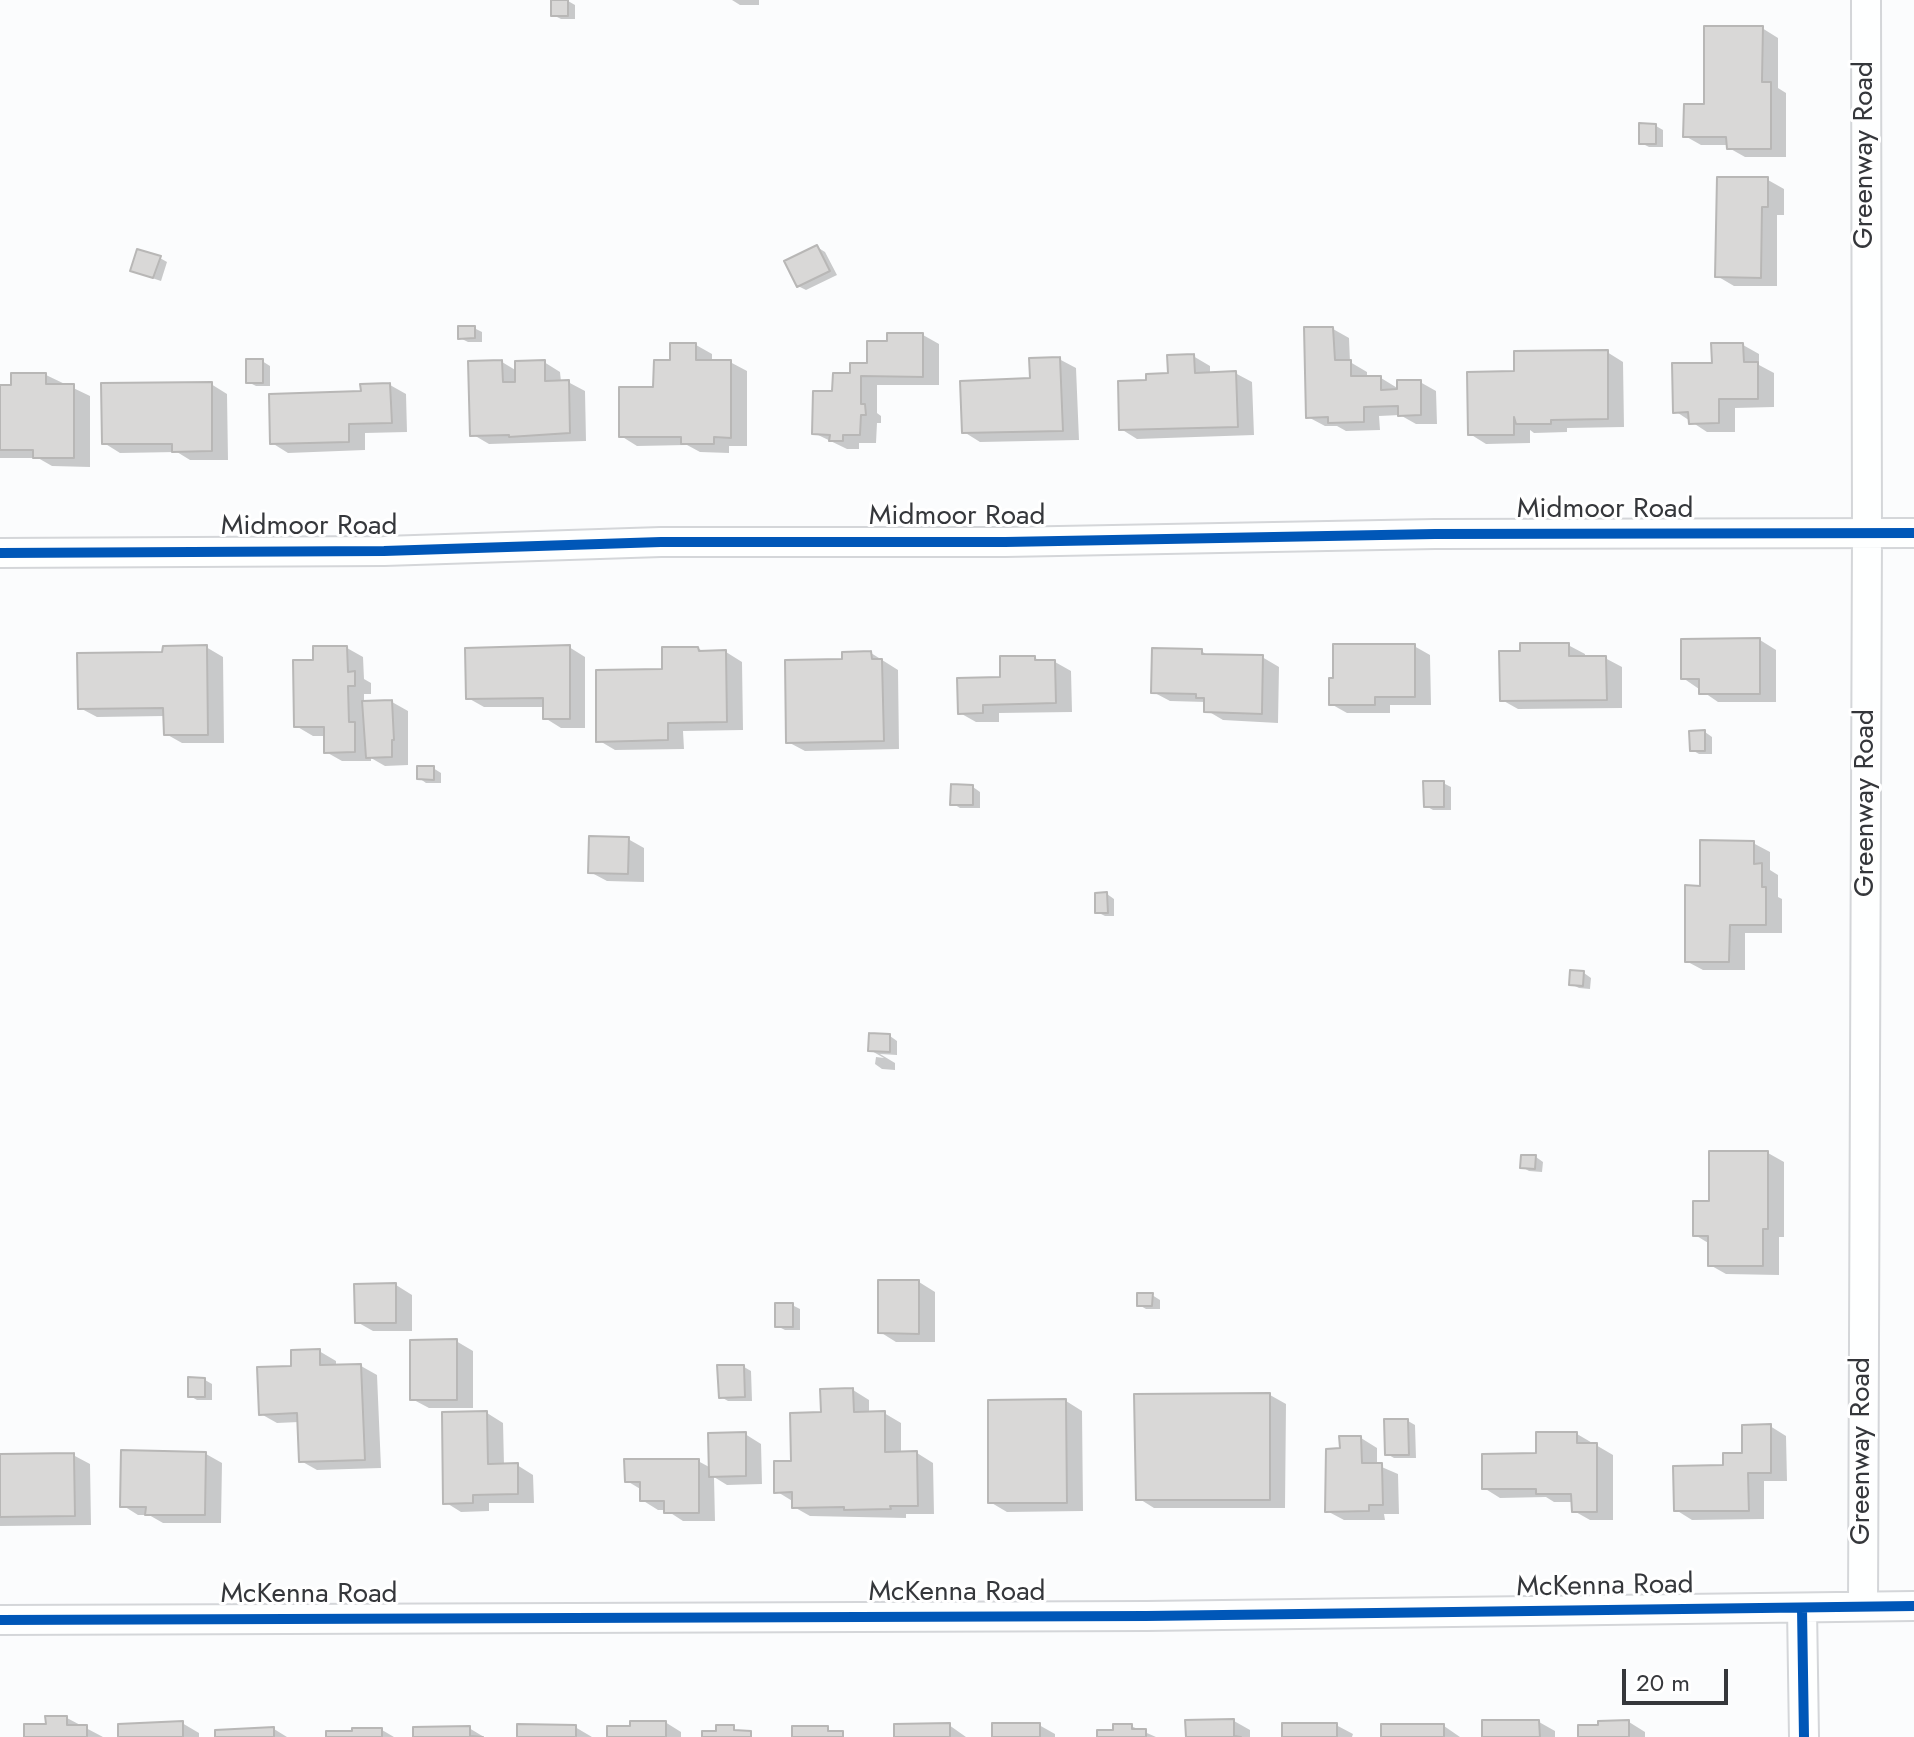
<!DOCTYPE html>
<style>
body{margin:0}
#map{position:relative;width:1914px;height:1737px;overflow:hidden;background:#fbfcfd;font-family:Jost,sans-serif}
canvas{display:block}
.scale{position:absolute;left:1622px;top:1669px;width:106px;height:36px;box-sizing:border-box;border:4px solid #35373b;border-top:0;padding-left:10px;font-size:24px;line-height:28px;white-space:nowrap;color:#35373b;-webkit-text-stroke:6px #fff;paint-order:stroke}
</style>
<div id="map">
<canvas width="1914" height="1737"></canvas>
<div class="scale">20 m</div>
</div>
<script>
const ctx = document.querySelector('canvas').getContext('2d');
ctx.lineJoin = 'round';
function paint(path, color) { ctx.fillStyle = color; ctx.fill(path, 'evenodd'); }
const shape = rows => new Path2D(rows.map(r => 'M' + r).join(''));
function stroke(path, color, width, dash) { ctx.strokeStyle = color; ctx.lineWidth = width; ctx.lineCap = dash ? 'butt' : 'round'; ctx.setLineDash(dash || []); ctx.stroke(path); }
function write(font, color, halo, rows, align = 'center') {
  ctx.font = font + ' Jost,sans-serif'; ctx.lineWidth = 6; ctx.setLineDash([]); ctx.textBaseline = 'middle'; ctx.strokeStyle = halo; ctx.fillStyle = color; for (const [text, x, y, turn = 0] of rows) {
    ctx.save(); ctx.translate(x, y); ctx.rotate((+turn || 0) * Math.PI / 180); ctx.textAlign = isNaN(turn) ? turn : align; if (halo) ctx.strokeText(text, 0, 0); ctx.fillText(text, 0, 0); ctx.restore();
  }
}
const shadow = shape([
 [732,0,759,0,759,5,740,5],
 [568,1,575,5,575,19,561,19,553,15],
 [1762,28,1778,38,1778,88,1786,93,1786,157,1745,157,1729,148,1729,145,1701,145,1685,136],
 [1656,126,1663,130,1663,147,1649,147,1641,143],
 [1768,180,1784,189,1784,215,1777,215,1777,286,1734,286,1717,276],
 [817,247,825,252,837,275,806,290,798,286],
 [160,258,167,262,161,281,140,274],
 [474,328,482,332,482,342,468,342,460,338],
 [1333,329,1349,338,1350,362,1367,372,1367,378,1381,378,1399,389,1420,382,1436,391,1437,424,1416,424,1400,415,1379,416,1380,430,1346,431,1337,426,1325,426,1308,417],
 [923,335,939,344,939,385,877,385,877,413,881,416,881,423,877,423,876,443,859,443,859,449,847,449,814,433,834,393,852,375,869,365,889,343],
 [696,345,712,354,712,362,730,362,747,371,747,446,729,446,729,453,700,452,687,445,637,446,621,436,672,362],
 [1743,345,1759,354,1759,365,1774,373,1774,407,1735,408,1735,432,1707,432,1675,411,1714,365],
 [1607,352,1623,362,1624,427,1567,428,1567,432,1534,433,1530,430,1530,443,1486,444,1470,434,1516,373],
 [1193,356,1210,366,1210,374,1235,373,1252,382,1254,435,1137,439,1121,429,1149,382,1170,375],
 [1059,359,1076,368,1079,440,980,442,964,432],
 [262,361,270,366,270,386,256,386,248,382],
 [502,362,517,371,544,362,560,372,561,382,568,382,585,391,586,441,489,444,472,434],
 [46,375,90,396,90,467,52,466,38,458,0,458,0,387,12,387],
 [211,384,227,394,228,460,190,460,177,452,120,453,104,443],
 [390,385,406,394,407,432,365,433,365,450,288,453,272,443],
 [1760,640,1776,650,1776,702,1718,702,1683,678],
 [1568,645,1585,654,1585,658,1605,658,1622,667,1622,708,1518,709,1502,700,1522,653],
 [1414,646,1430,655,1431,705,1390,705,1390,713,1347,713,1331,704],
 [206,647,223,657,224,743,182,743,166,734,165,716,97,717,80,708,164,654],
 [569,647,585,657,585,728,561,728,545,718,545,707,484,707,468,698],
 [347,648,363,657,364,679,371,683,371,694,364,694,364,703,392,702,408,711,408,765,385,766,371,758,371,761,342,761,326,752,326,736,313,736,296,726,315,662],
 [698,648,705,653,726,652,742,662,743,730,683,731,684,749,615,750,598,740,664,671],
 [1201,651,1211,657,1262,657,1279,667,1278,723,1223,720,1206,710,1206,702,1170,701,1153,692],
 [871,653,898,670,899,749,805,751,788,742,844,661],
 [1035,658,1042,662,1055,662,1071,671,1072,712,999,713,999,722,976,722,960,713],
 [1705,732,1712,737,1712,754,1699,754,1692,750],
 [433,768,441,773,441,783,426,783,419,778],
 [1443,783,1451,787,1451,810,1433,810,1426,806],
 [973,787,980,792,980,808,960,808,952,803],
 [628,839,644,848,644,882,607,881,590,872],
 [1753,843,1770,852,1770,870,1778,875,1778,897,1782,899,1782,933,1745,933,1745,970,1703,970,1686,961],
 [1107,894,1114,899,1114,916,1105,916,1097,912],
 [1584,973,1591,978,1590,989,1579,988,1571,984],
 [890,1036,897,1041,897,1055,880,1054,895,1063,895,1070,882,1069,875,1064,876,1057,884,1058,870,1050],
 [1768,1153,1784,1162,1784,1237,1779,1237,1779,1275,1726,1274,1710,1265,1710,1244,1695,1235,1711,1203],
 [1536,1157,1543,1162,1542,1172,1529,1171,1522,1167],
 [919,1282,935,1292,935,1342,896,1342,880,1332],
 [396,1285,412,1295,412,1331,373,1331,357,1322],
 [1152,1295,1160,1300,1160,1309,1146,1309,1139,1305],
 [792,1305,800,1309,800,1330,785,1330,777,1326],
 [456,1341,473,1351,473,1408,429,1408,412,1399],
 [319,1351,336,1361,336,1367,361,1366,377,1375,381,1468,317,1470,301,1461,299,1422,277,1423,261,1414,293,1368],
 [744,1367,751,1371,752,1401,728,1401,721,1397],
 [205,1380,212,1384,212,1400,197,1400,190,1396],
 [853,1390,869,1400,869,1413,884,1413,901,1423,901,1454,917,1453,933,1463,934,1514,906,1514,906,1518,810,1516,794,1507,794,1502,776,1491,823,1414],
 [1270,1395,1286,1404,1285,1508,1154,1508,1138,1498],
 [1066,1401,1082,1411,1083,1511,1007,1512,990,1502],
 [487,1413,503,1423,504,1465,517,1465,533,1475,534,1503,489,1503,489,1511,461,1512,445,1502],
 [1408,1421,1415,1425,1416,1458,1394,1458,1387,1454],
 [1770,1426,1786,1436,1787,1481,1764,1481,1764,1519,1692,1520,1676,1510,1725,1467,1744,1455],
 [745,1434,761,1444,762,1484,727,1485,714,1477,715,1521,683,1521,666,1510,658,1510,642,1500,642,1490,627,1481,698,1461,711,1468],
 [1577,1434,1613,1455,1613,1520,1590,1520,1574,1511,1573,1502,1554,1502,1546,1497,1500,1498,1484,1488],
 [1361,1438,1377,1448,1377,1465,1398,1474,1399,1514,1384,1514,1385,1520,1344,1520,1327,1511,1342,1450],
 [206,1454,222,1463,221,1523,163,1523,149,1515,138,1515,122,1505],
 [73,1455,90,1464,91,1525,0,1526,0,1456],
 [67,1718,103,1737,26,1737,48,1726],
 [1234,1721,1250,1730,1250,1737,1188,1737],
 [665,1722,681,1732,681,1737,609,1737,632,1728],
 [1539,1722,1555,1731,1555,1737,1484,1737],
 [1629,1722,1645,1732,1645,1737,1580,1737],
 [182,1723,199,1733,199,1737,120,1737],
 [949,1725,966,1737,896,1737],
 [1039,1725,1055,1734,1055,1737,994,1737],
 [1336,1725,1353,1734,1352,1737,1284,1737],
 [1131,1726,1156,1737,1099,1737,1115,1732],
 [1444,1726,1460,1737,1383,1737],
 [575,1727,592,1737,521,1737],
 [469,1728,484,1737,415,1737],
 [274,1729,287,1737,217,1737],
 [382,1730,394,1737,328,1737]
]);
const building = shape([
 [551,0,568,0,568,16,551,16,551,0],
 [1704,26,1763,26,1762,82,1771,82,1771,149,1727,149,1726,137,1683,137,1684,104,1704,104,1704,26],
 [1639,123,1656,124,1656,144,1639,144,1639,123],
 [1717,177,1768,177,1768,207,1762,207,1761,278,1715,277,1717,177],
 [817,245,830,271,797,287,784,261,817,245],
 [137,249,161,256,153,278,130,271,137,249],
 [458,326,475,326,475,338,458,339,458,326],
 [1304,327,1333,327,1335,360,1351,360,1351,376,1381,376,1381,390,1397,389,1397,380,1421,380,1421,415,1398,416,1398,406,1364,407,1364,422,1328,423,1328,417,1306,418,1304,327],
 [887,333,923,333,923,377,861,376,861,404,865,404,866,415,861,415,860,435,843,435,843,441,829,441,830,435,812,434,813,391,832,391,833,373,850,373,850,363,867,363,867,341,887,341,887,333],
 [670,343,696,343,696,360,731,360,731,438,714,437,714,444,681,444,681,437,619,437,619,387,653,387,654,360,670,360,670,343],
 [1711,343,1743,343,1744,362,1758,362,1758,399,1719,399,1719,423,1689,424,1688,412,1673,413,1672,363,1712,363,1711,343],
 [1608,350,1608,419,1551,420,1551,424,1516,424,1514,417,1514,435,1468,435,1467,372,1514,371,1514,351,1608,350],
 [1194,354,1195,373,1236,371,1238,427,1119,430,1118,381,1146,380,1146,374,1168,373,1167,355,1194,354],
 [1060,357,1063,431,962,433,960,381,1030,378,1029,358,1060,357],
 [246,359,263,359,263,383,246,383,246,359],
 [502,360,503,382,515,382,515,361,545,360,545,381,569,380,570,433,509,437,509,435,470,436,468,361,502,360],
 [11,373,46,373,46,384,74,384,74,458,33,458,33,450,0,450,0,385,11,385,11,373],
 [212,382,212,451,172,452,172,444,102,444,101,383,212,382],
 [390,383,392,423,349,424,349,442,270,444,269,394,361,391,360,384,390,383],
 [1760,638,1760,694,1699,694,1699,679,1681,679,1681,639,1760,638],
 [1520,643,1569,643,1569,656,1606,656,1607,700,1500,701,1499,651,1520,651,1520,643],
 [1333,644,1415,644,1415,697,1375,697,1375,705,1329,705,1329,678,1333,678,1333,644],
 [207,645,208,735,164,735,163,708,78,709,77,653,162,652,163,646,207,645],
 [570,645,570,719,543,719,543,698,466,699,465,648,570,645],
 [313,646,347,646,348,672,355,671,355,686,348,686,349,722,355,722,355,752,324,753,324,727,294,727,293,660,313,660,313,646],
 [662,647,698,647,699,651,726,650,727,722,668,723,668,740,596,742,596,670,662,669,662,647],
 [1152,648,1202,649,1202,654,1263,655,1262,714,1204,712,1204,698,1196,698,1196,694,1151,693,1152,648],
 [871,651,872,659,882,659,884,741,786,743,785,660,842,659,842,652,871,651],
 [1000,656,1035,656,1035,660,1055,660,1056,703,983,705,983,713,958,714,957,678,1000,677,1000,656],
 [392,700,394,740,392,740,392,757,366,758,362,701,392,700],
 [1705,730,1705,751,1690,751,1689,731,1705,730],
 [417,766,434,766,434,780,417,779,417,766],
 [1423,781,1444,781,1444,807,1424,807,1423,781],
 [951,784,973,785,973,805,950,805,951,784],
 [589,836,629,837,628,874,588,873,589,836],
 [1700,840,1754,841,1754,864,1762,863,1762,887,1766,887,1766,925,1730,925,1729,962,1685,962,1685,885,1700,886,1700,840],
 [1107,892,1108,913,1095,913,1095,893,1107,892],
 [1570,970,1584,971,1583,986,1569,985,1570,970],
 [869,1033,890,1034,890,1052,868,1051,869,1033],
 [1709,1151,1768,1151,1768,1229,1763,1229,1763,1266,1708,1266,1708,1236,1693,1236,1693,1201,1709,1201,1709,1151],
 [1521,1155,1536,1155,1535,1169,1520,1168,1521,1155],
 [878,1280,919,1280,919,1334,878,1333,878,1280],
 [396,1283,396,1323,355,1323,354,1284,396,1283],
 [1137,1293,1153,1293,1152,1306,1137,1306,1137,1293],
 [775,1303,793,1303,793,1327,775,1327,775,1303],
 [457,1339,457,1400,410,1400,410,1340,457,1339],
 [320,1349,320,1365,361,1364,365,1460,299,1462,297,1413,259,1415,257,1367,291,1366,291,1350,320,1349],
 [717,1365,744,1365,745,1397,719,1398,717,1365],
 [188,1377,205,1378,205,1397,188,1397,188,1377],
 [853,1388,854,1412,885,1411,885,1452,917,1451,918,1506,890,1506,891,1509,844,1510,844,1507,792,1508,792,1492,774,1493,774,1461,791,1461,790,1413,821,1412,820,1389,853,1388],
 [1270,1393,1270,1500,1136,1500,1134,1394,1270,1393],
 [1066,1399,1067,1503,988,1503,988,1400,1066,1399],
 [487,1411,488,1464,518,1463,518,1494,473,1495,473,1503,443,1504,442,1412,487,1411],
 [1384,1419,1408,1419,1409,1455,1385,1455,1384,1419],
 [1771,1424,1771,1473,1748,1473,1749,1511,1674,1511,1673,1466,1723,1465,1723,1453,1742,1453,1742,1425,1771,1424],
 [746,1432,746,1476,709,1477,708,1433,746,1432],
 [1536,1432,1577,1432,1577,1443,1597,1443,1597,1512,1572,1512,1571,1494,1536,1494,1536,1489,1482,1489,1482,1454,1536,1453,1536,1432],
 [1339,1436,1361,1436,1362,1463,1382,1463,1383,1505,1369,1505,1369,1511,1325,1512,1326,1449,1340,1448,1339,1436],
 [121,1450,206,1452,205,1515,145,1515,146,1507,120,1507,121,1450],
 [74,1453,75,1516,0,1517,0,1454,74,1453],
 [624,1459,699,1459,699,1513,664,1513,664,1501,640,1501,640,1482,625,1482,624,1459],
 [45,1716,67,1716,67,1725,87,1725,87,1737,24,1737,24,1724,46,1724,45,1716],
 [1234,1719,1234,1736,1241,1737,1186,1737,1185,1720,1234,1719],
 [1482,1720,1539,1720,1540,1737,1482,1737,1482,1720],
 [1629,1720,1629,1737,1578,1737,1578,1725,1598,1725,1598,1721,1629,1720],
 [183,1721,183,1737,118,1737,118,1724,183,1721],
 [630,1721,666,1721,666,1737,607,1737,607,1726,630,1726,630,1721],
 [950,1723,950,1737,894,1737,894,1724,950,1723],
 [992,1723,1040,1723,1040,1737,992,1737,992,1723],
 [1282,1723,1337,1723,1337,1737,1282,1737,1282,1723],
 [517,1724,576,1725,576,1737,517,1737,517,1724],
 [1113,1724,1132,1724,1132,1729,1146,1729,1146,1737,1097,1737,1097,1730,1113,1730,1113,1724],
 [1381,1724,1444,1724,1444,1737,1381,1737,1381,1724],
 [716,1725,734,1725,734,1730,751,1731,751,1737,702,1737,702,1731,716,1731,716,1725],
 [470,1726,470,1736,483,1737,413,1737,413,1727,470,1726],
 [792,1726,828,1726,828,1731,843,1731,843,1737,792,1737,792,1726],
 [274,1727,274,1737,215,1737,215,1730,274,1727],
 [352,1728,382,1728,382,1737,326,1737,326,1731,352,1731,352,1728]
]);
const street = shape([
 [0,553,384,551,661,542,1005,542,1435,534,1914,533],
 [1863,1606,1867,534,1866,0],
 [1802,1608,1804,1737],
 [0,1620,1146,1616,1914,1606]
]);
const cycleway = shape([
 [0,553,384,551,661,542,1005,542,1435,534,1914,533],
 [1802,1608,1804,1737],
 [0,1620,1146,1616,1914,1606]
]);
const streetNames = [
 ["Greenway Road",1865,155,-90],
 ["Midmoor Road",1605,510],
 ["Midmoor Road",957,517],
 ["Midmoor Road",309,527],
 ["Greenway Road",1866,803,-90],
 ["Greenway Road",1862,1451,-90],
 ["McKenna Road",1605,1587,-1],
 ["McKenna Road",957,1593],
 ["McKenna Road",309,1595]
];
paint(shadow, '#0003');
paint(building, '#d9d8d7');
stroke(building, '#b8b7b6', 2);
stroke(street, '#d4d6d9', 32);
stroke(street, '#feffff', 28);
stroke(cycleway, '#0057b8', 10);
write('28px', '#35373b', '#fff', streetNames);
</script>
